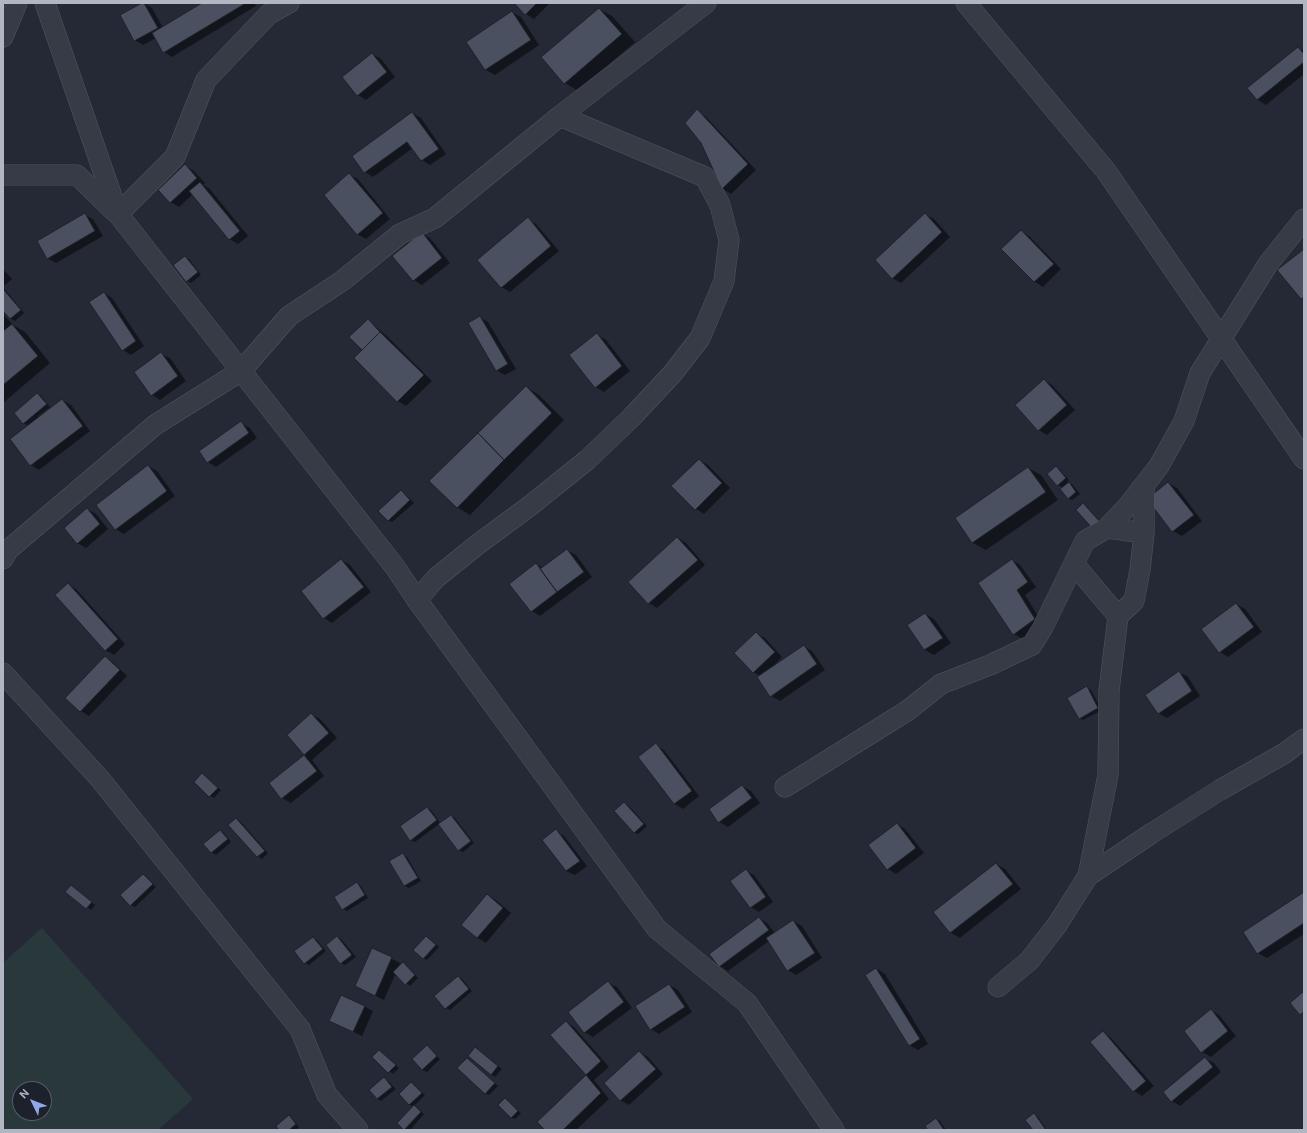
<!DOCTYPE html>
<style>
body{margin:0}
#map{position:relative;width:1307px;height:1133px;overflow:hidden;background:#242935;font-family:"DM Sans",sans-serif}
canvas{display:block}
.frame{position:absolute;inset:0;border:4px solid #b2b6c2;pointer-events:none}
.north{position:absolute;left:12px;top:1081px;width:40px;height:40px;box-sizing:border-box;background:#1c212b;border:1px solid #585d67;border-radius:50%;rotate:313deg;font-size:11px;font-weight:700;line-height:16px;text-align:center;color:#b2b6c2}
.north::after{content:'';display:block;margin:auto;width:14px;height:18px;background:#90a8e9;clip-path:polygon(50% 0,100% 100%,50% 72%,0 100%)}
</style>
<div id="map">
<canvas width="1307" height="1133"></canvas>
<div class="frame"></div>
<div class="north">N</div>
</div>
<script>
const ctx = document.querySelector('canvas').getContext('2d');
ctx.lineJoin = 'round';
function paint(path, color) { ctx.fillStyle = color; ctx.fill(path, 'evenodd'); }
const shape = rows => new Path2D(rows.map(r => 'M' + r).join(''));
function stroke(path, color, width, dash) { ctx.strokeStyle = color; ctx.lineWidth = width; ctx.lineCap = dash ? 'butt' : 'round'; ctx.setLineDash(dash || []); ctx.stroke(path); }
const green = shape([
 [42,928,193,1099,158,1130,3,1130,3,963],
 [20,1089,44,1089,44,1113,20,1113]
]);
const shadow = shape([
 [143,3,152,8,163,28,204,3,254,3,256,6,172,57,164,52,156,38,143,45,135,40],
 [516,3,550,3,534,19,526,14],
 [599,9,612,16,635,42,578,91,565,83,543,58],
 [512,12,521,17,539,45,495,75,486,70,467,42],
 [1298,48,1304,51,1304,74,1266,105,1258,100,1249,88],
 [372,54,381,59,395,77,366,100,358,95],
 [697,111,705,116,756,170,731,194,723,189,702,142],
 [412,113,421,118,446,154,430,165,422,160,413,148,373,177,365,172],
 [185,166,194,171,205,183,203,185,209,188,248,236,238,244,229,239,193,194,179,207,171,202],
 [349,175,358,179,390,219,366,239,357,234],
 [925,214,934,219,950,237,901,283,892,278],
 [85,215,93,219,103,236,56,263,47,258],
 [528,219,536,224,559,251,510,292,501,287],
 [1021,231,1029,236,1061,269,1043,287,1035,282,1003,249],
 [422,234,430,238,450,263,422,285,414,280],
 [185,257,189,259,201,275,191,283,187,281],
 [3,269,12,279,3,287],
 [3,287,24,313,15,321,11,319,3,309],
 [104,293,112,298,144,346,131,355,123,350],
 [3,314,13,325,25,332,50,363,3,403],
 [480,317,488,322,516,369,505,375,496,370],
 [368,320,389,338,432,381,406,406,398,401,355,358,364,350],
 [597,335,606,340,630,371,604,392,596,387],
 [161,354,170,358,186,381,160,400,152,395],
 [1044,380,1052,385,1075,410,1047,435,1039,430],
 [526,387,539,395,564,420,470,515,457,507],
 [38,394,41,396,50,407,38,416,40,418,62,400,71,405,90,431,39,470,31,465,29,426,23,423],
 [241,423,250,428,257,438,216,467,208,462],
 [699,460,708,465,730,488,704,514,696,509],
 [148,466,157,471,175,496,124,534,116,529],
 [1028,468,1041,475,1058,500,986,550,973,543,956,518],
 [1056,468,1060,470,1069,480,1067,482,1073,485,1080,494,1072,500,1068,498,1063,488,1058,485],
 [1168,483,1177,488,1202,521,1182,536,1173,531,1148,499],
 [401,491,405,494,414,503,392,522,388,520],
 [1083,504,1087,507,1104,526,1098,531],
 [87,509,96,514,108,529,86,548,77,543],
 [678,538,686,543,705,565,657,608,649,603,629,582],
 [567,550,576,555,592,577,540,616,532,611,536,564,543,568],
 [341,560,350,565,371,592,332,623,324,618,302,591],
 [1012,560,1020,565,1036,587,1025,595,1043,624,1023,639,1014,634],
 [68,584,76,589,125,644,114,655,105,650],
 [1236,604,1245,609,1262,632,1228,657,1220,652],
 [925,614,934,619,951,643,934,655,925,650,908,625],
 [756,634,765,638,782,657,775,664,776,665,804,646,812,651,825,670,780,701,771,696,760,676,753,672],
 [105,657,113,662,127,676,89,716,81,711],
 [1179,672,1188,677,1200,696,1167,718,1158,713],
 [1087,687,1091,690,1102,710,1083,720,1079,718],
 [311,714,320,719,337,738,312,760,324,776,291,803,282,798,271,783,306,755,288,735],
 [656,745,664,750,699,796,683,809,675,804,639,757],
 [202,774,221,790,214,798,210,796],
 [742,786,751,791,760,803,728,827,719,822],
 [625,803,629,806,647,826,638,834,634,832],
 [427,808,431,810,441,824,452,816,455,818,474,843,463,852,459,850,439,824,415,842,411,840],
 [236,819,240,821,268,853,262,859,258,856,230,825],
 [897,824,905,829,924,853,896,874,888,869],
 [220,831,224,833,231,842,216,855,212,852,204,844],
 [556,831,564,836,587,866,575,875,566,871],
 [403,855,407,857,421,881,409,888,405,886,391,862],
 [996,864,1005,869,1021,889,960,938,951,933,935,912],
 [746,871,754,875,773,902,759,912,751,907],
 [143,875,156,887,135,907,131,905],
 [357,883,361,886,368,898,347,911,343,909],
 [75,889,95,905,91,910,66,892],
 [1304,893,1304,934,1267,958,1258,953,1244,932],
 [488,895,496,900,511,913,486,943,478,938,462,925],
 [759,918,767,923,775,933,793,921,802,926,822,958,796,975,788,970,769,941,728,971,720,966],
 [338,937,341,939,356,957,345,965,341,963],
 [426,937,439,947,427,960,423,958],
 [313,938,317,940,326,951,309,965,305,963],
 [372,949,400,963,398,968,403,964,407,966,418,978,410,986,396,973,384,1000,356,986],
 [877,969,885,974,928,1044,918,1050,909,1045],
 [458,977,462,979,472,991,450,1010,446,1008],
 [608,983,617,987,632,1008,593,1037,584,1032],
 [669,985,678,990,692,1012,659,1034,651,1029],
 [364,1006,373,1011,362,1036,330,1021],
 [1211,1010,1219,1015,1236,1036,1211,1057,1202,1052,1185,1031],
 [566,1022,574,1027,609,1067,594,1080,609,1099,576,1130,547,1130,539,1122,587,1075,551,1035],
 [1103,1033,1111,1038,1154,1086,1142,1096,1134,1091],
 [427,1047,440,1059,427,1072,423,1070,414,1059],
 [475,1048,502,1069,495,1077,491,1074],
 [379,1051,399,1068,393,1074,373,1057],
 [639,1052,648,1057,663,1074,629,1105,620,1100],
 [467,1059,498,1086,489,1095,485,1093],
 [1206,1059,1214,1063,1221,1072,1180,1106,1172,1101],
 [384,1079,388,1081,396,1089,381,1101,378,1099,371,1090],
 [411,1083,425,1095,414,1106,424,1114,410,1130,407,1130,405,1129,414,1107,409,1104],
 [505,1099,521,1113,515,1119,511,1117],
 [1034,1115,1038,1117,1047,1130,1034,1130],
 [289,1116,293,1119,299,1127,296,1130,280,1130],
 [936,1119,940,1121,946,1130,929,1130]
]);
const building = shape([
 [142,3,144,3,158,28,134,41,120,15,142,3],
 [202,3,246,3,163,53,152,33,202,3],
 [514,3,537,3,525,15,514,3],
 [599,8,622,34,564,84,541,57,599,8],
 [512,11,531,40,485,70,466,42,512,11],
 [1298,47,1304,54,1304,62,1257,100,1247,88,1298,47],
 [372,53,387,72,357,96,342,77,372,53],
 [697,109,748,164,722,189,701,143,685,123,697,109],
 [412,112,439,149,421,161,407,142,364,173,352,156,412,112],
 [185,164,197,178,170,203,158,190,185,164],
 [349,173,383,213,357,235,324,195,349,173],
 [200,182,240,231,229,240,189,191,200,182],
 [85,213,95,231,47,259,37,241,85,213],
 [925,213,942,232,892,279,875,260,925,213],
 [528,217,551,246,501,288,477,260,528,217],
 [1021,230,1054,264,1034,282,1001,249,1021,230],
 [422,232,442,258,413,281,392,256,422,232],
 [1304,249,1304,297,1301,299,1277,270,1304,249],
 [185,256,198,272,186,282,173,265,185,256],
 [3,289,21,310,10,319,3,311,3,289],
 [104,292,136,341,122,351,89,302,104,292],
 [480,316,508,364,496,371,468,323,480,316],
 [368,319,380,332,362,350,349,337,368,319],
 [12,324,38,356,3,385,3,331,12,324],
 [380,332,424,375,397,402,354,358,380,332],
 [597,333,622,366,595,388,569,355,597,333],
 [161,352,178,376,151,396,134,372,161,352],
 [1044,379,1067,405,1038,431,1015,405,1044,379],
 [526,386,552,413,504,460,478,433,526,386],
 [37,393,47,404,23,424,14,413,37,393],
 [62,399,83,426,30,466,10,439,62,399],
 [241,421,249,433,207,463,199,451,241,421],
 [478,433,504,460,457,508,429,481,478,433],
 [699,459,722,483,695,510,671,486,699,459],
 [148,465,167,491,115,530,96,505,148,465],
 [1056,466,1066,478,1057,486,1047,474,1056,466],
 [1028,467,1046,492,972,543,955,518,1028,467],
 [1069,482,1076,492,1068,499,1060,489,1069,482],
 [1168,482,1194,515,1172,532,1147,499,1168,482],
 [401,490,410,500,388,521,378,511,401,490],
 [1083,503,1101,523,1094,530,1076,510,1083,503],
 [87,508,100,524,77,544,64,528,87,508],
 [677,537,698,560,648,604,628,582,677,537],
 [567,549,584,572,557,592,540,569,567,549],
 [341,559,364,587,323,619,301,591,341,559],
 [1012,559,1028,582,1017,590,1035,619,1013,635,978,583,1012,559],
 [536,563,557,592,531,612,509,584,536,563],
 [68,583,118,639,105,651,55,595,68,583],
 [1236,603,1254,627,1219,653,1201,629,1236,603],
 [925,613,943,638,924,650,907,625,925,613],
 [756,632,775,652,753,673,734,653,756,632],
 [804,645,817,664,770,697,757,677,804,645],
 [105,656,120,670,80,712,65,698,105,656],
 [1179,671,1192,691,1158,714,1145,695,1179,671],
 [1087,686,1098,708,1079,719,1067,698,1087,686],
 [311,713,329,733,304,755,287,735,311,713],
 [656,743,692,791,674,804,638,757,656,743],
 [304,755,317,771,281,799,269,783,304,755],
 [202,773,218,788,209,797,194,782,202,773],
 [742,785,752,798,718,823,709,809,742,785],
 [624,802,644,824,634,833,614,811,624,802],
 [427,807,437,820,410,841,400,826,427,807],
 [451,815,471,841,458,851,438,824,451,815],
 [236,818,265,851,257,857,228,825,236,818],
 [897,823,916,848,887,870,868,845,897,823],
 [556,829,580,861,566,871,542,840,556,829],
 [220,830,228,839,211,853,203,844,220,830],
 [403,853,418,878,404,886,389,861,403,853],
 [996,863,1013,884,950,933,933,912,996,863],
 [746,869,766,897,750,908,730,881,746,869],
 [143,874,153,884,130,906,120,895,143,874],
 [357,882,365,895,342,910,334,897,357,882],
 [71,885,92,902,86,909,65,892,71,885],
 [1304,892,1304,923,1257,954,1243,932,1304,892],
 [487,894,503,908,477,938,461,925,487,894],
 [759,917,769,930,719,967,709,954,759,917],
 [793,920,815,953,787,971,766,938,793,920],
 [337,936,352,955,340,964,326,945,337,936],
 [426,936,436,945,423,959,413,950,426,936],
 [313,937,323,949,304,964,294,951,313,937],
 [372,948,392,957,375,996,355,986,372,948],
 [403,962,415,975,405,985,393,972,403,962],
 [876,968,920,1039,909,1046,865,975,876,968],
 [458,976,469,989,445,1009,434,996,458,976],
 [608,981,624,1002,584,1033,568,1012,608,981],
 [669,984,685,1007,650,1030,635,1006,669,984],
 [1304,991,1304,1011,1300,1015,1290,1003,1304,991],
 [341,995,365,1006,353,1032,329,1021,341,995],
 [1211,1009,1228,1031,1201,1053,1184,1031,1211,1009],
 [566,1021,601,1061,586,1075,550,1035,566,1021],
 [1103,1031,1146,1081,1133,1092,1090,1042,1103,1031],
 [427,1045,437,1056,422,1070,412,1059,427,1045],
 [475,1047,498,1066,491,1075,468,1056,475,1047],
 [379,1050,396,1065,388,1073,372,1057,379,1050],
 [639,1051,656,1069,620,1101,604,1083,639,1051],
 [1205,1057,1213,1067,1171,1102,1163,1092,1205,1057],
 [467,1058,495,1083,485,1094,457,1068,467,1058],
 [586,1075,601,1093,563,1130,545,1130,537,1122,586,1075],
 [384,1077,392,1087,377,1099,369,1090,384,1077],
 [411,1082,422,1093,409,1105,399,1094,411,1082],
 [505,1098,518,1111,511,1118,498,1105,505,1098],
 [414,1105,421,1112,404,1130,397,1123,414,1105],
 [1034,1113,1046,1130,1033,1130,1025,1120,1034,1113],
 [289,1115,296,1124,289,1130,279,1130,276,1126,289,1115],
 [936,1118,944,1130,928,1130,925,1126,936,1118]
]);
const minor = shape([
 [45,3,118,214],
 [289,3,269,14,206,80,175,157,118,214,395,567,417,600,657,929,747,1003,834,1130],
 [966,3,1106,171,1304,459],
 [3,37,17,3],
 [3,175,77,175,115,212],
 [1107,528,1144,533],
 [3,559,8,550,155,425,241,371,289,316,342,281,400,234,435,218,560,116,706,3],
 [1074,564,1118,616],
 [417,600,436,578,477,545,531,505,587,460,631,418,673,373,700,338,724,281,729,240,720,205,705,177,560,116],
 [3,673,100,779,300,1029,327,1095,358,1130],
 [785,787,907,711,941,684,990,665,1032,645,1042,629,1085,541,1107,528,1128,506,1159,466,1184,421,1200,373,1268,264,1304,219],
 [1088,876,1108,775,1109,691,1118,616,1134,601,1140,570,1144,533,1144,486],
 [998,987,1029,961,1057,925,1088,876,1152,833,1220,790,1285,753,1304,739]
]);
paint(green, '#29393b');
paint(shadow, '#0007');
paint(building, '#4a505f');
stroke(building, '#1e222d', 1);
stroke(minor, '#525661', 21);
stroke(minor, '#373b46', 20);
</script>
